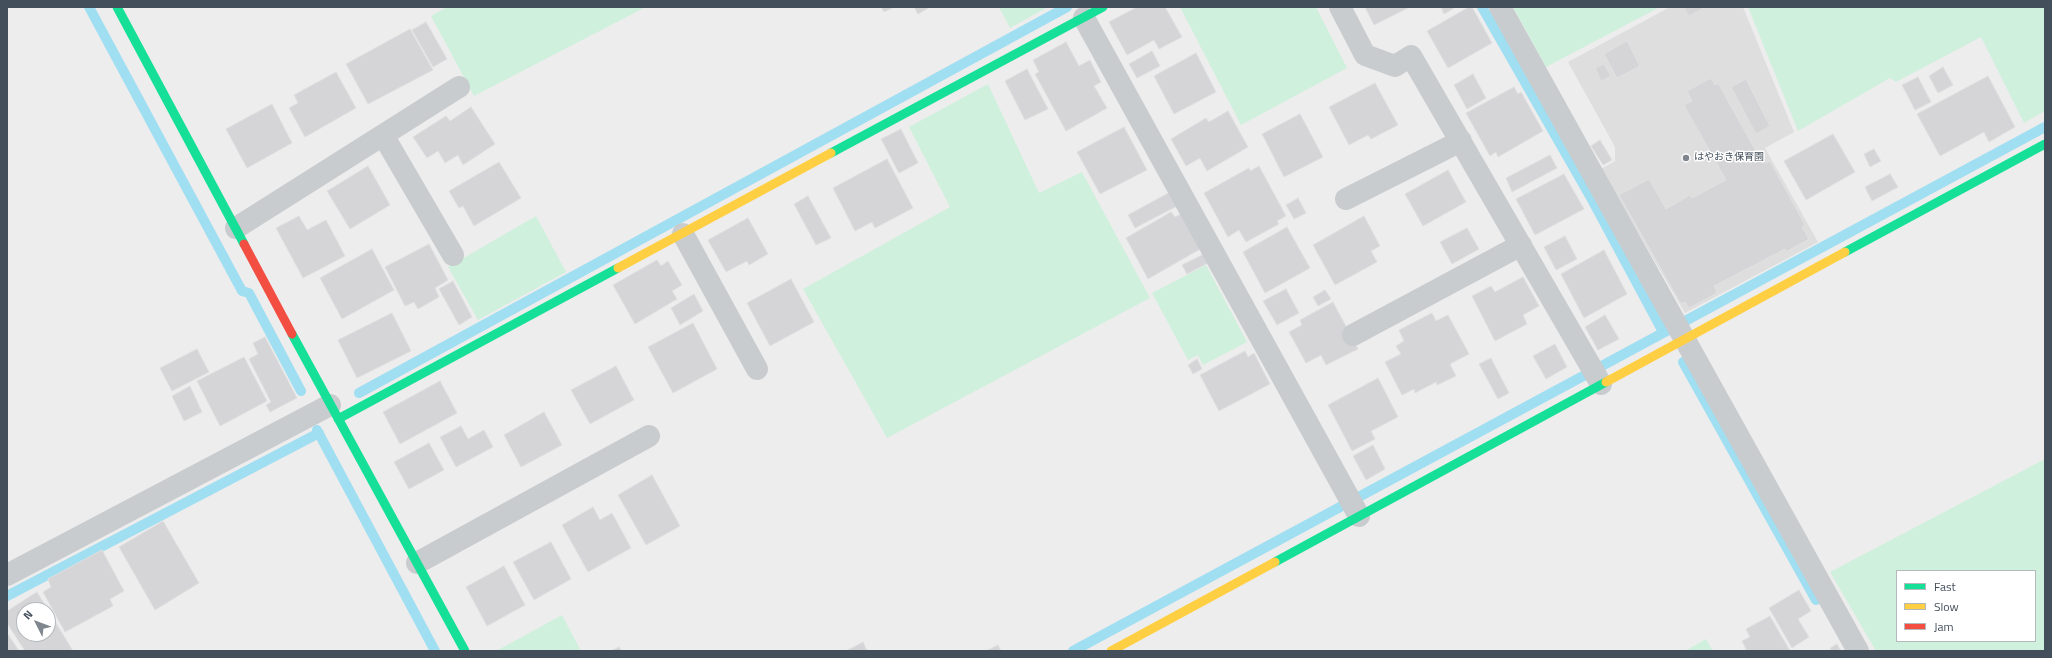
<!DOCTYPE html>
<meta charset="utf-8">
<style>
body{margin:0}
#map{position:relative;width:2052px;height:658px;overflow:hidden;background:#eeeded;font-family:"Titillium Web",sans-serif}
canvas{display:block}
.frame{position:absolute;inset:0;border:8px solid #434f5b;pointer-events:none}
.legend{position:absolute;left:1896px;top:570px;width:140px;height:72px;box-sizing:border-box;background:#fff;border:1px solid #b4b9bd;margin:0;padding:5px 7px;list-style:none;font-size:12px;color:#434f5b}
.legend li{display:flex;align-items:center;gap:8px;height:20px}
.legend b{width:20px;border:1px solid #b4b9bd}
.north{position:absolute;left:16px;top:602px;width:40px;height:40px;box-sizing:border-box;background:#fff;border:1px solid #b4b9bd;border-radius:50%;rotate:312deg;font-size:11px;font-weight:700;line-height:16px;text-align:center;color:#434f5b}
.north::after{content:'';display:block;margin:auto;width:14px;height:18px;background:#7f868e;clip-path:polygon(50% 0,100% 100%,50% 72%,0 100%)}
</style>
<div id="map">
<canvas width="2052" height="658"></canvas>
<div class="frame"></div>
<ul class="legend">
<li><b style="height:5px;background:#16e098"></b>Fast</li>
<li><b style="height:5px;background:#ffcf43"></b>Slow</li>
<li><b style="height:5px;background:#f24e42"></b>Jam</li>
</ul>
<div class="north">N</div>
</div>
<script>
const ctx = document.querySelector('canvas').getContext('2d');
ctx.lineJoin = 'round';
function paint(path, color) { ctx.fillStyle = color; ctx.fill(path, 'evenodd'); }
const shape = rows => new Path2D(rows.map(r => 'M' + r).join(''));
function stroke(path, color, width, dash) { ctx.strokeStyle = color; ctx.lineWidth = width; ctx.lineCap = dash ? 'butt' : 'round'; ctx.setLineDash(dash || []); ctx.stroke(path); }
function write(font, color, halo, rows, align = 'center') {
  ctx.font = font + ' "Titillium Web","Noto Sans JP",sans-serif'; ctx.lineWidth = 3; ctx.setLineDash([]); ctx.textBaseline = 'middle'; ctx.strokeStyle = halo; ctx.fillStyle = color; for (const [text, x, y, turn = 0] of rows) {
    ctx.save(); ctx.translate(x, y); ctx.rotate((+turn || 0) * Math.PI / 180); ctx.textAlign = isNaN(turn) ? turn : align; if (halo) ctx.strokeText(text, 0, 0); ctx.fillText(text, 0, 0); ctx.restore();
  }
}
const education = shape([
 [1670,7,1702,9,1701,7,1743,7,1794,132,1765,148,1818,242,1685,313,1601,169,1615,161,1615,147,1568,62],
 [1627,42,1640,66,1617,78,1604,54],
 [1604,64,1610,76,1601,81,1595,68],
 [1711,78,1715,85,1718,83,1757,153,1750,158,1752,161,1762,156,1766,163,1770,161,1805,225,1802,227,1809,239,1787,252,1785,249,1714,286,1717,293,1689,308,1685,302,1681,304,1619,195,1649,179,1666,209,1690,195,1692,198,1726,180,1685,105,1692,101,1687,91],
 [1746,79,1770,126,1756,134,1731,87]
]);
const green = shape([
 [447,7,646,7,474,96,431,16],
 [999,7,1048,7,1010,28],
 [1180,7,1316,7,1347,68,1241,125],
 [1513,7,1660,7,1546,67],
 [1748,7,2045,7,2045,111,2024,123,1981,37,1896,82,1890,78,1798,131],
 [988,84,1039,193,1082,172,1150,298,887,438,803,289,950,207,909,127],
 [536,216,566,272,478,320,448,267],
 [1206,265,1247,342,1203,365,1198,355,1188,360,1152,293],
 [2045,459,2045,651,1876,651,1830,572],
 [1897,571,2035,571,2035,641,1897,641],
 [562,615,581,651,496,651],
 [1706,639,1713,651,1685,651]
]);
const stream = shape([
 [89,7,242,291,249,293,301,391],
 [1482,7,1590,196,1663,332],
 [1683,362,1816,600],
 [359,393,1067,7],
 [317,430,435,651],
 [7,596,319,433],
 [1073,651,2045,127]
]);
const building = shape([
 [881,7,894,7,884,12,881,7],
 [914,7,930,7,918,14,914,7],
 [1137,7,1165,7,1182,37,1159,49,1154,40,1127,55,1109,22,1137,7],
 [1365,7,1410,7,1374,25,1365,7],
 [1441,7,1456,7,1444,14,1441,7],
 [1469,7,1472,7,1492,43,1448,68,1427,31,1469,7],
 [1684,7,1701,7,1702,9,1689,16,1684,7],
 [426,22,447,59,433,67,412,30,426,22],
 [410,29,433,70,368,104,346,64,410,29],
 [1627,41,1640,66,1617,78,1604,54,1627,41],
 [1066,42,1079,66,1090,60,1101,82,1094,86,1107,108,1066,131,1035,74,1039,72,1033,60,1066,42],
 [1152,51,1160,66,1137,78,1129,64,1152,51],
 [1196,53,1216,92,1174,114,1154,76,1196,53],
 [1604,64,1611,76,1601,81,1595,68,1604,64],
 [1943,67,1953,85,1938,93,1929,76,1943,67],
 [1027,69,1048,109,1025,120,1005,81,1027,69],
 [336,72,356,108,305,137,289,108,298,103,294,95,336,72],
 [1473,74,1486,98,1467,109,1454,85,1473,74],
 [1988,76,2015,127,1989,142,1984,132,1940,156,1917,114,1988,76],
 [1918,77,1931,102,1915,110,1902,85,1918,77],
 [1711,78,1715,85,1718,83,1757,153,1750,158,1752,161,1762,156,1766,163,1770,161,1805,225,1802,227,1809,239,1786,252,1785,249,1714,286,1717,293,1689,308,1685,302,1681,304,1619,195,1649,179,1666,209,1690,195,1692,198,1726,180,1684,105,1692,101,1687,91,1711,78],
 [1746,79,1770,126,1756,134,1731,87,1746,79],
 [1375,83,1398,125,1371,139,1368,135,1349,145,1329,107,1375,83],
 [1514,87,1518,94,1521,92,1543,131,1498,157,1496,152,1490,156,1466,113,1514,87],
 [272,104,292,143,247,168,226,129,272,104],
 [471,107,495,144,463,165,458,155,445,163,438,151,427,158,413,137,446,116,450,121,471,107],
 [1228,111,1248,147,1207,171,1200,158,1186,166,1171,139,1206,118,1209,122,1228,111],
 [1300,114,1323,157,1284,177,1262,134,1300,114],
 [1124,127,1147,170,1100,194,1077,152,1124,127],
 [901,129,918,163,899,173,881,139,901,129],
 [1833,134,1855,172,1806,200,1784,161,1833,134],
 [1600,140,1612,160,1603,165,1591,146,1600,140],
 [1874,149,1881,161,1870,167,1864,154,1874,149],
 [1550,155,1557,168,1512,192,1506,178,1550,155],
 [887,159,913,208,875,228,872,222,855,231,833,188,887,159],
 [499,162,521,198,474,226,463,206,459,208,449,191,499,162],
 [368,166,390,205,350,229,327,191,368,166],
 [1259,166,1286,216,1277,221,1279,224,1246,242,1239,230,1228,237,1204,193,1249,168,1250,171,1259,166],
 [1448,170,1466,202,1423,226,1405,194,1448,170],
 [1564,174,1584,209,1535,235,1516,199,1564,174],
 [1890,174,1898,187,1872,201,1865,187,1890,174],
 [1172,191,1179,205,1135,228,1128,215,1172,191],
 [808,196,831,238,816,245,794,204,808,196],
 [1298,198,1306,213,1294,219,1286,205,1298,198],
 [1171,212,1175,217,1183,213,1202,248,1148,279,1126,238,1171,212],
 [299,216,307,230,326,220,345,256,303,278,276,228,299,216],
 [1364,216,1380,246,1371,251,1377,262,1335,285,1313,245,1364,216],
 [748,218,768,254,749,265,747,261,726,272,708,240,748,218],
 [1287,227,1310,268,1265,293,1243,252,1287,227],
 [1467,228,1479,249,1452,264,1440,242,1467,228],
 [1565,236,1577,259,1556,270,1544,247,1565,236],
 [429,244,448,280,435,288,439,297,418,309,414,302,405,306,385,267,429,244],
 [372,249,394,290,342,319,320,278,372,249],
 [1604,250,1627,294,1584,318,1561,274,1604,250],
 [1204,254,1208,263,1187,274,1182,265,1204,254],
 [657,260,661,266,668,261,682,285,672,291,677,299,635,324,613,285,657,260],
 [1523,277,1539,306,1523,315,1527,324,1495,341,1472,296,1491,286,1495,292,1523,277],
 [791,279,814,322,770,346,747,303,791,279],
 [453,281,472,317,459,325,439,289,453,281],
 [1286,289,1299,313,1277,325,1263,301,1286,289],
 [1325,290,1331,299,1318,306,1313,297,1325,290],
 [694,294,703,311,680,325,671,308,694,294],
 [1333,302,1358,349,1326,365,1321,355,1306,363,1289,332,1302,325,1300,320,1333,302],
 [392,313,411,351,357,378,338,340,392,313],
 [1432,313,1436,321,1448,315,1469,354,1450,364,1456,376,1437,385,1436,382,1415,393,1414,389,1402,395,1385,362,1401,354,1396,346,1404,341,1399,330,1432,313],
 [1605,315,1619,339,1598,350,1585,327,1605,315],
 [693,323,717,369,673,393,648,347,693,323],
 [265,337,297,398,270,412,266,405,271,402,249,359,258,354,253,343,265,337],
 [1555,344,1567,367,1546,379,1533,356,1555,344],
 [197,349,209,372,172,391,160,368,197,349],
 [1245,351,1248,357,1254,353,1270,384,1219,411,1200,375,1245,351],
 [244,357,267,401,220,426,197,381,244,357],
 [1491,358,1509,393,1498,399,1479,364,1491,358],
 [1197,359,1202,369,1193,374,1188,365,1197,359],
 [616,366,634,400,590,424,571,390,616,366],
 [1378,378,1398,417,1371,431,1375,439,1352,451,1328,405,1378,378],
 [440,381,457,413,400,444,383,412,440,381],
 [190,386,202,412,184,421,172,396,190,386],
 [544,412,562,445,521,467,504,435,544,412],
 [461,426,468,439,484,430,493,447,456,467,440,437,461,426],
 [429,443,444,470,409,489,394,462,429,443],
 [1373,445,1385,469,1366,480,1353,456,1373,445],
 [652,475,680,526,646,545,618,495,652,475],
 [593,507,600,520,612,513,631,548,588,572,562,525,593,507],
 [163,521,199,583,155,610,119,547,163,521],
 [551,542,571,579,534,600,513,562,551,542],
 [102,550,124,591,110,599,113,606,65,632,43,592,51,587,48,579,102,550],
 [504,566,525,605,487,626,466,587,504,566],
 [1799,590,1811,611,1798,619,1809,637,1792,648,1769,608,1799,590],
 [37,592,48,610,24,610,24,634,48,634,48,610,73,651,25,651,7,623,7,611,37,592],
 [1770,616,1790,651,1747,651,1742,641,1750,637,1746,629,1770,616],
 [7,633,19,651,7,651,7,633],
 [863,642,867,651,846,651,863,642],
 [1837,644,1841,651,1831,651,1830,648,1837,644],
 [998,645,1001,651,986,651,998,645],
 [619,647,622,651,611,651,619,647]
]);
const street = shape([
 [1340,7,1365,55,1395,66,1411,56,1601,384],
 [1500,7,1858,651],
 [1084,18,1359,516],
 [383,135,453,255],
 [1346,199,1461,141],
 [236,228,459,87],
 [683,234,757,369],
 [1353,335,1521,245],
 [417,563,649,436],
 [7,575,330,405]
]);
const fast = shape([
 [117,7,244,244],
 [831,153,1103,7],
 [1845,252,2045,144],
 [292,334,465,651],
 [338,419,618,268],
 [1275,562,1606,382]
]);
const slow = shape([
 [618,268,831,153],
 [1606,382,1845,252],
 [1111,651,1275,562]
]);
const jam = shape([
 [244,244,292,334]
]);
const markers = [
 [1686,158,4,"#7f868e"]
];
const poiNames = [
 ["はやおき保育園",1694,158]
];
paint(education, '#dfdedf');
paint(green, '#cff0dc');
stroke(stream, '#a0def1', 10);
paint(building, '#d5d5d7');
stroke(building, '#dfdfe0', 1);
stroke(street, '#c9ccce', 22);
stroke(fast, '#16e098', 9);
stroke(slow, '#ffcf43', 9);
stroke(jam, '#f24e42', 9);
for (const [x, y, r, color] of markers) { const dot = new Path2D(); dot.arc(x, y, r, 0, 2 * Math.PI); ctx.fillStyle = color; ctx.fill(dot); stroke(dot, '#fff', 1.5); }
write('10px', '#434f5b', '#fff', poiNames, 'left');
</script>
